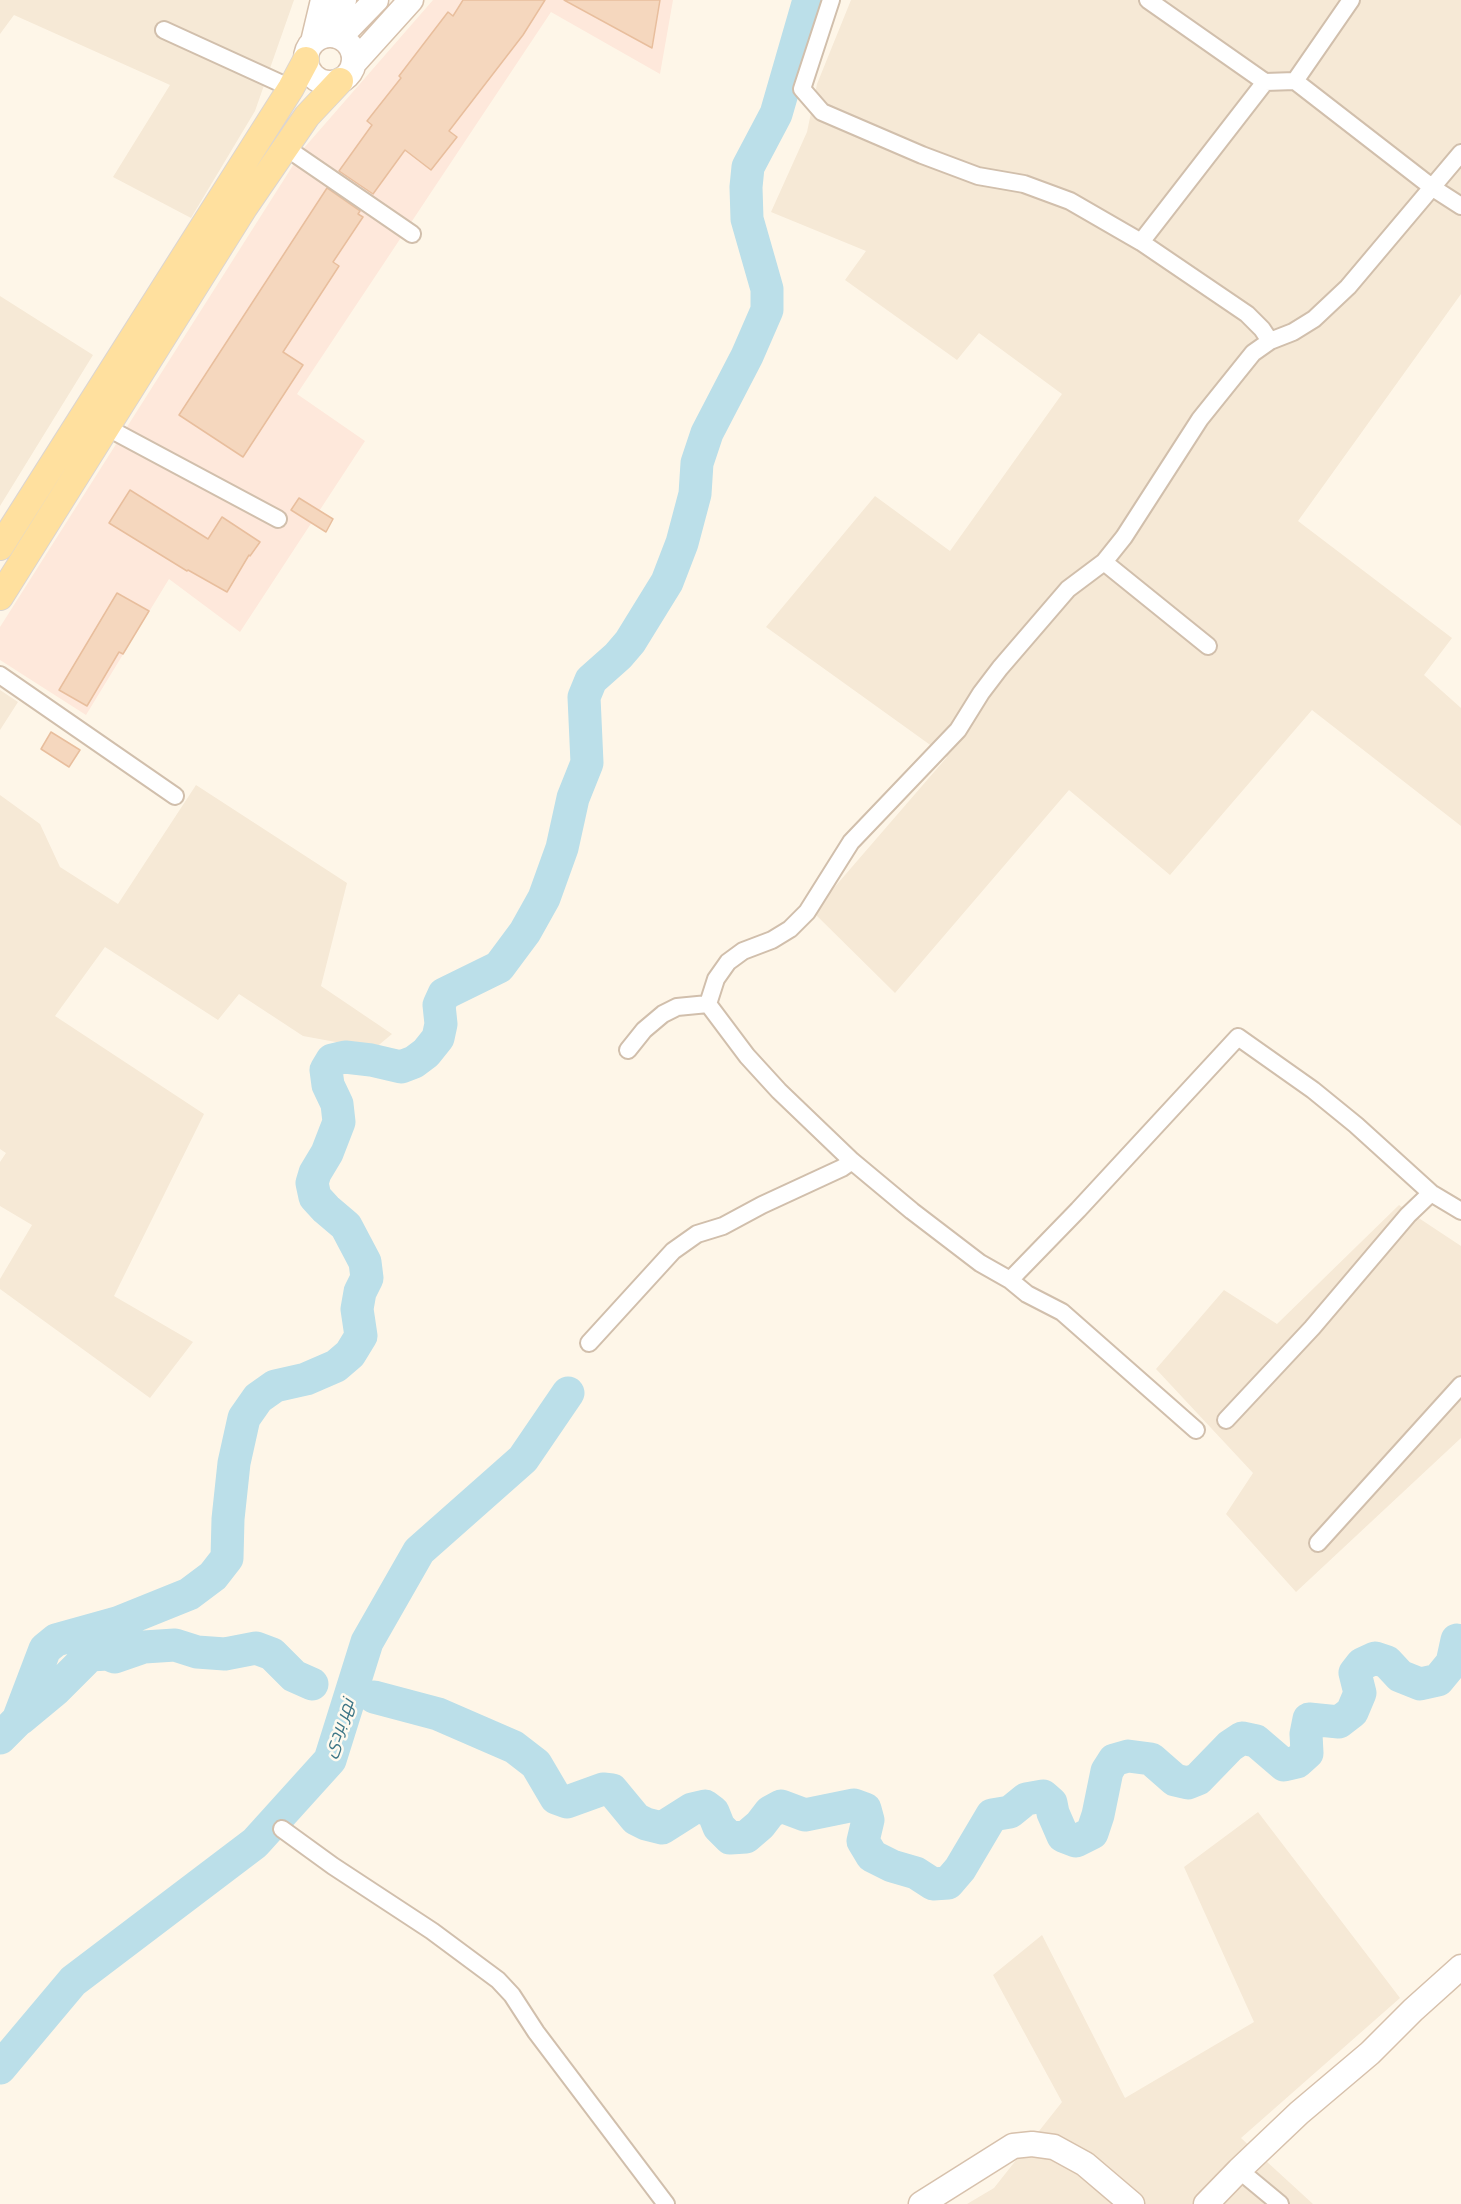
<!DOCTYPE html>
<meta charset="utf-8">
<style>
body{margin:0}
canvas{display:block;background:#fef6e8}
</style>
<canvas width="1461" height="2204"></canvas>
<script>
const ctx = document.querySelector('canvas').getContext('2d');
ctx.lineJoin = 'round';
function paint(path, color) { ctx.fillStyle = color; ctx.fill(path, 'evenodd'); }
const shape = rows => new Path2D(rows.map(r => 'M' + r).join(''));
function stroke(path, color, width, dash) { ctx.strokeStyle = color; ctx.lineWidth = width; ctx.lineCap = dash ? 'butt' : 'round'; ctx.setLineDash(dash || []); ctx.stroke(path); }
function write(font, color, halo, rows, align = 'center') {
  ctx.font = font + ' "PT Sans Narrow",Cairo,sans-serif'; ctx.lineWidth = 5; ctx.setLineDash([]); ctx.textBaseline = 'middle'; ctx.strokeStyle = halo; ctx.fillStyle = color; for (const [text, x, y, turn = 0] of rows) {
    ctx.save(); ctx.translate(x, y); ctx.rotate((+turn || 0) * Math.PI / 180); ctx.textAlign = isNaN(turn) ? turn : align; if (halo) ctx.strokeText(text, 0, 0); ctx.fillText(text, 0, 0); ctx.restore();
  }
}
const residential = shape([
 [0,0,294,0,255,111,191,218,113,177,170,85,14,15,0,34],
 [851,0,1461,0,1461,294,1298,521,1452,638,1424,675,1461,708,1461,826,1312,710,1170,875,1069,790,895,993,813,912,947,757,766,627,875,496,950,551,1062,394,979,333,957,360,845,280,866,251,771,212,807,132,817,84],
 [0,296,93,355,0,506],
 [0,690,18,702,0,730],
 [196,785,347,883,321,986,392,1034,374,1049,303,1036,239,994,218,1020,105,947,55,1016,204,1114,114,1296,193,1342,150,1398,0,1289,0,1279,32,1225,0,1206,0,1162,6,1153,0,1149,0,795,40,824,60,867,118,904],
 [1399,1205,1461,1246,1461,1438,1296,1592,1226,1514,1253,1473,1156,1369,1224,1290,1277,1324],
 [1258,1812,1400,1998,1241,2138,1313,2204,967,2204,994,2188,1062,2102,993,1975,1042,1935,1125,2098,1254,2022,1184,1867]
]);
const commercial = shape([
 [433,0,673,0,660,74,551,12,297,394,365,441,240,632,169,579,86,715,0,660,0,627,304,148]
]);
const river = shape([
 [374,1697,438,1714,514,1747,536,1764,556,1798,567,1802,603,1789,612,1790,636,1819,646,1824,662,1828,692,1809,705,1806,713,1812,719,1827,730,1838,746,1837,760,1825,770,1812,781,1806,805,1815,854,1805,865,1809,868,1820,863,1841,872,1856,892,1866,916,1873,933,1884,948,1883,960,1869,992,1815,1010,1812,1026,1799,1043,1796,1051,1803,1053,1813,1063,1836,1076,1841,1092,1833,1098,1815,1107,1771,1114,1760,1128,1756,1151,1759,1175,1780,1188,1783,1198,1779,1230,1746,1242,1738,1256,1741,1284,1765,1297,1762,1307,1753,1306,1734,1309,1719,1339,1722,1352,1712,1360,1693,1355,1673,1362,1664,1375,1658,1387,1662,1400,1676,1420,1684,1438,1680,1452,1663,1457,1640],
 [20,1719,55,1690,90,1655,108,1654,115,1657,144,1647,175,1645,197,1652,225,1654,256,1648,272,1654,294,1676,312,1684],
 [0,1738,18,1720,45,1649,56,1640,117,1623,189,1594,213,1576,227,1558,228,1519,234,1463,244,1418,258,1398,275,1386,306,1379,336,1366,350,1354,361,1336,357,1309,360,1292,367,1278,365,1262,346,1226,326,1209,315,1197,312,1183,315,1173,327,1153,339,1122,337,1104,328,1085,326,1070,332,1060,345,1057,371,1060,401,1067,414,1062,426,1053,438,1038,441,1024,439,1005,444,994,499,967,525,932,544,898,562,848,573,798,587,763,584,697,591,680,618,656,630,642,667,582,682,543,695,494,697,463,707,433,747,356,767,310,767,289,747,219,746,187,748,167,776,114,809,0],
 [0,2068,73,1981,255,1843,330,1760,367,1642,419,1551,523,1459,568,1393]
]);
const building = shape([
 [463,0,545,0,523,35,449,131,457,137,431,170,405,150,373,194,339,171,372,125,367,121,401,78,399,76,448,12,453,16,463,0],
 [564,0,660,0,652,48,564,0],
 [327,188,360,211,358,214,363,217,333,262,339,266,283,352,303,365,243,457,179,415,327,188],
 [130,490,208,539,222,517,260,542,250,556,249,555,227,592,188,570,187,571,109,523,130,490],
 [299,498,333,519,326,532,291,510,299,498],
 [117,593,149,611,123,654,119,652,87,706,59,690,117,593],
 [51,732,80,750,69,767,41,749,51,732]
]);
const street = shape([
 [831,0,802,89,822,112,922,155,978,176,1024,184,1070,201,1141,242,1247,314,1262,329,1270,341],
 [1148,0,1265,82,1295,81,1433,188,1461,206],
 [164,30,291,88],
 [1295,81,1351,0],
 [285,147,412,234],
 [1141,242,1265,82],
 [106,427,278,519],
 [1104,562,1208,646],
 [0,675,175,796],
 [708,1004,716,979,728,962,743,951,772,940,790,929,807,912,851,842,958,730,981,693,1000,668,1068,589,1104,562,1124,537,1200,419,1253,353,1270,341,1293,332,1314,319,1348,287,1461,153],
 [708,1004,747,1056,779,1091,852,1161,912,1211,980,1263,1010,1280,1027,1294,1062,1312,1196,1430],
 [628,1050,644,1030,663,1014,677,1007,708,1004],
 [1010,1280,1078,1210,1238,1037,1313,1090,1356,1125,1431,1193,1461,1211],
 [589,1343,673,1251,697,1234,723,1226,762,1205,842,1168,852,1161],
 [1226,1420,1312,1328,1408,1215,1431,1193],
 [1318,1543,1461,1385],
 [282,1829,333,1866,432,1931,498,1980,512,1995,536,2032,666,2204],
 [1239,2170,1280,2204]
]);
const secondary = shape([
 [331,34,344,0],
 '306 59a24 24 0 1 1 48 0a24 24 0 1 1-48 0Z',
 [341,36,376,0],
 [313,42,323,0],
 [355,62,411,0],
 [921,2204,1013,2146,1032,2144,1054,2147,1085,2164,1132,2204],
 [1206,2204,1239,2170,1299,2113,1370,2053,1413,2010,1461,1967]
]);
const primary = shape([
 [0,547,291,88,306,60],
 [0,597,244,208,307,116,340,81]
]);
const waterNames = [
 ["نهر بردى",339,1728,-70]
];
paint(residential, '#f6e9d6');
paint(commercial, '#fee8db');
stroke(river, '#bbdfe9', 33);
paint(building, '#f5d7be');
stroke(building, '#e8be9d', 1.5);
stroke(street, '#d1bfac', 20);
stroke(secondary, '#d7c1ac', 27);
stroke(primary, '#dcd5d0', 28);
stroke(street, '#fff', 16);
stroke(secondary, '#fff', 24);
stroke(primary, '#ffe09e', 26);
write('italic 18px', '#3f7787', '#fffaef', waterNames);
</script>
